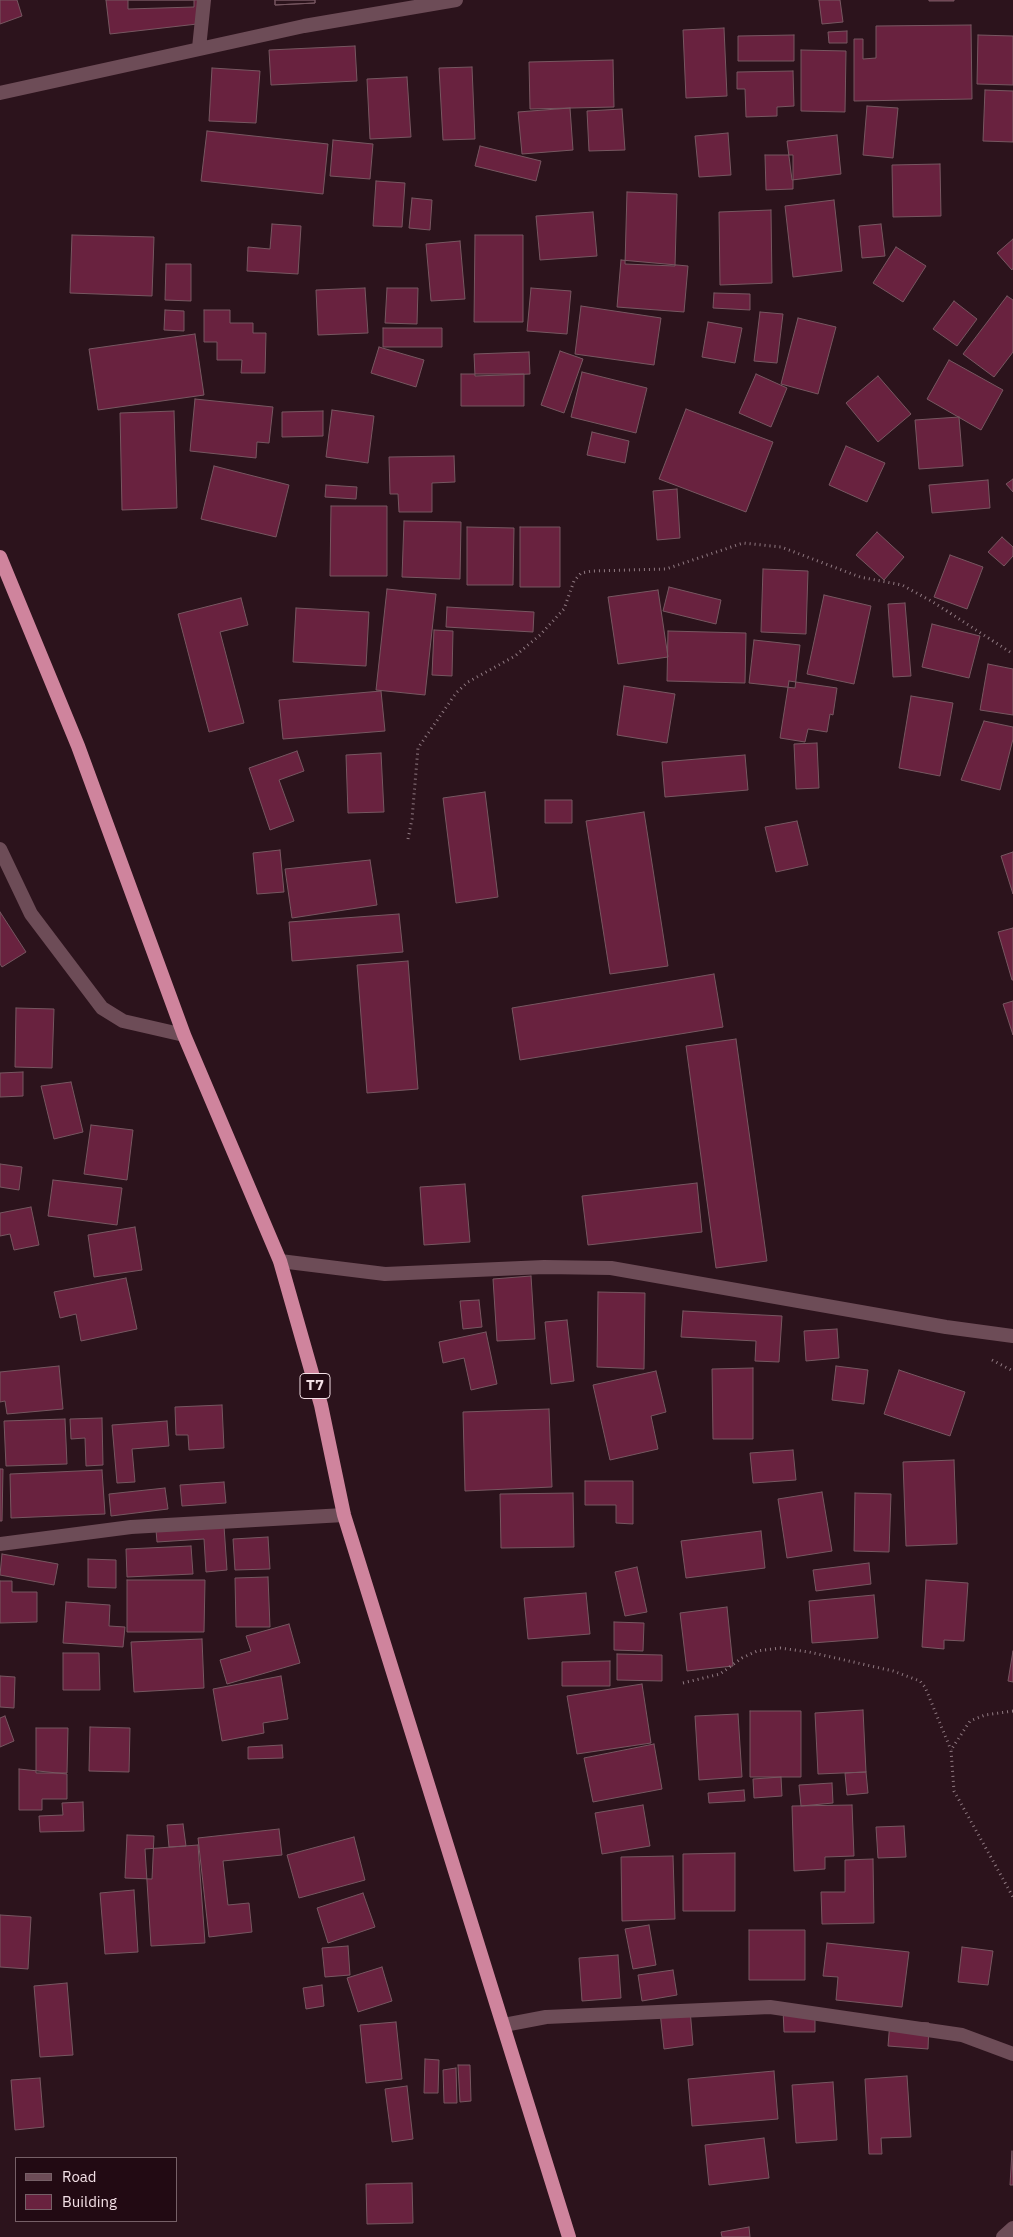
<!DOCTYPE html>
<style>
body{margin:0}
#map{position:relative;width:1013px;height:2237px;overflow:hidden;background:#2c131c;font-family:"IBM Plex Sans",sans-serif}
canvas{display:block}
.legend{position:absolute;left:15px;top:2157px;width:162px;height:65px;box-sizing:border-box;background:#220a13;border:1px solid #766067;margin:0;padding:6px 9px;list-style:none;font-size:15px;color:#f3e0e6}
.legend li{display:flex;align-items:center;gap:10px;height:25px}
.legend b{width:25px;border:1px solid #766067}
</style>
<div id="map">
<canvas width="1013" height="2237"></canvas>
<ul class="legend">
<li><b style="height:6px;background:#6d4c57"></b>Road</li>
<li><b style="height:14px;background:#69223f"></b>Building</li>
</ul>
</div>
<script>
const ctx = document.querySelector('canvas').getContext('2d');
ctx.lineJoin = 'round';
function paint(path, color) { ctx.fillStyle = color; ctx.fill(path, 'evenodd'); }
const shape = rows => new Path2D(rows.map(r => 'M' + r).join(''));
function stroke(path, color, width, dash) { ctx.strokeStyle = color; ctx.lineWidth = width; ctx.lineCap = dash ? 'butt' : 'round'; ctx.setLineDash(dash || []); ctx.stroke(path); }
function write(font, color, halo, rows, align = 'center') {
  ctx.font = font + ' "IBM Plex Sans",sans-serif'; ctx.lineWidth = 5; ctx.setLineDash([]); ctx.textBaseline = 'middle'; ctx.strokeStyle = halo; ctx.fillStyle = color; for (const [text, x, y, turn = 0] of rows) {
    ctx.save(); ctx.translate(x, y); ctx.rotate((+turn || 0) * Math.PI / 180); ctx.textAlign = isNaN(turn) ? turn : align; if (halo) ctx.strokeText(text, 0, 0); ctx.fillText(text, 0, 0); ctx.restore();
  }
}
const building = shape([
 [0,0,17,0,22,16,0,24,0,0],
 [106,0,203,0,206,23,110,34,106,0],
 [128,0,194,0,194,7,128,9,128,0],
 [275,0,315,0,315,3,275,5,275,0],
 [275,0,315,0,315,3,275,5,275,0],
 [819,0,840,0,843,22,822,24,819,0],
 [929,0,954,0,954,1,929,1,929,0],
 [971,25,972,99,854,101,854,39,863,39,863,59,876,58,876,26,971,25],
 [724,28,727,96,686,98,683,30,724,28],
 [847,31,847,43,829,43,828,32,847,31],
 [794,35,794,61,738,61,738,36,794,35],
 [978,35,1013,36,1013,85,977,84,978,35],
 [355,46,357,81,271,85,269,50,355,46],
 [801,50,846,51,845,112,801,111,801,50],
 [613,60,614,107,530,109,529,62,613,60],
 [472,67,475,139,443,140,439,68,472,67],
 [212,68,260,71,256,123,209,121,212,68],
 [793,71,794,106,777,107,777,116,746,117,745,89,737,89,737,72,793,71],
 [407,77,411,137,370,139,367,79,407,77],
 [985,90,1013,91,1013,142,983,141,985,90],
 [867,106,898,108,893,158,863,155,867,106],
 [570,108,573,150,522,154,518,112,570,108],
 [622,109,625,150,589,151,587,111,622,109],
 [207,131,328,144,323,194,201,181,207,131],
 [728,133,731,175,699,177,695,136,728,133],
 [837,135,841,174,792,180,787,141,837,135],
 [333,140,373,144,370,179,330,176,333,140],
 [480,146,541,161,536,181,475,166,480,146],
 [765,155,793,155,793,189,766,190,765,155],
 [940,164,941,216,893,217,892,165,940,164],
 [376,181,405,183,402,227,373,226,376,181],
 [627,192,677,194,675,266,625,264,627,192],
 [412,198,432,200,430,230,409,228,412,198],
 [834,200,842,271,793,277,785,206,834,200],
 [771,210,772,283,720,285,719,212,771,210],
 [593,212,597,256,540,260,536,216,593,212],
 [272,224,301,226,298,274,247,271,248,247,270,249,272,224],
 [881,224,885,256,862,258,859,226,881,224],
 [72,235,154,237,152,296,70,293,72,235],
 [475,235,523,235,523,322,474,322,475,235],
 [1013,239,1013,268,1012,270,997,253,1013,239],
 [460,241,465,299,431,301,426,244,460,241],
 [896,247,926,266,903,302,873,283,896,247],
 [621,260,688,266,684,312,617,307,621,260],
 [166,264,191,264,191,301,165,300,166,264],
 [365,288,368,333,318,335,316,290,365,288],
 [387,288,418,288,417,324,385,323,387,288],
 [531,288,571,291,567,334,527,331,531,288],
 [714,293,750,294,750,310,713,308,714,293],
 [1007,296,1013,300,1013,352,994,377,963,354,1007,296],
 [954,301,977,319,957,346,933,329,954,301],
 [581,306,661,318,654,365,575,354,581,306],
 [165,310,184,311,184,331,164,330,165,310],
 [204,310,230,310,230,323,253,323,253,333,266,333,265,373,241,373,242,360,217,360,217,342,204,342,204,310],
 [760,312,783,314,777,363,754,361,760,312],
 [798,318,836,327,818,394,781,384,798,318],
 [708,322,742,328,735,363,702,357,708,322],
 [383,328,442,328,442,347,383,347,383,328],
 [195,334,204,395,98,410,89,349,195,334],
 [379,347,424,360,416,387,371,373,379,347],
 [560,351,583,359,564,413,541,405,560,351],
 [529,352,530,374,475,376,474,354,529,352],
 [949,360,1003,390,981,430,927,399,949,360],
 [582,372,647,388,636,433,571,417,582,372],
 [461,374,524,374,524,406,461,406,461,374],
 [756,374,787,388,771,427,739,413,756,374],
 [878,376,911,414,878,442,846,403,878,376],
 [195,399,273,407,269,443,257,442,256,458,190,451,195,399],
 [686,409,773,442,746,512,659,479,686,409],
 [332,410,374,416,368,463,326,457,332,410],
 [174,411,177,508,122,510,120,413,174,411],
 [323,411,323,436,282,437,282,412,323,411],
 [959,417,963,466,919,469,915,420,959,417],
 [592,432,629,441,625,463,587,455,592,432],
 [846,446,885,463,867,502,829,485,846,446],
 [454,456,455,482,432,483,432,512,399,512,398,494,390,494,389,457,454,456],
 [214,466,289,485,276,537,201,519,214,466],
 [1013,479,1013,492,1006,484,1013,479],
 [988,480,990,508,932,513,929,485,988,480],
 [326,485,357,487,356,499,325,497,326,485],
 [677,489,680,538,657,540,653,491,677,489],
 [331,506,387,506,387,576,330,576,331,506],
 [404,521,461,522,460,579,402,577,404,521],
 [467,527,514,528,513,585,467,585,467,527],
 [520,527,560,527,560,587,520,587,520,527],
 [877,532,904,557,884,580,856,555,877,532],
 [1002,537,1013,547,1013,556,1004,566,988,552,1002,537],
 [950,555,983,567,967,609,934,597,950,555],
 [763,569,808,571,806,634,761,632,763,569],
 [669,587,721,600,716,624,663,611,669,587],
 [387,589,436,594,425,695,376,690,387,589],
 [658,590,668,657,618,664,608,597,658,590],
 [824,595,871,606,854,684,807,674,824,595],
 [241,598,248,625,220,632,244,723,209,732,178,614,241,598],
 [905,603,911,676,893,677,888,604,905,603],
 [447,607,534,612,533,632,446,627,447,607],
 [296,608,369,612,366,666,293,662,296,608],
 [932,624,980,636,969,678,922,667,932,624],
 [434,630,453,631,452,676,432,675,434,630],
 [668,631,746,633,745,683,667,681,668,631],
 [754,640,800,645,795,688,749,683,754,640],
 [988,664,1013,669,1013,715,980,710,988,664],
 [789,681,837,688,833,715,830,714,827,732,808,729,805,742,780,738,789,681],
 [624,686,675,694,667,743,617,735,624,686],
 [381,691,385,731,283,739,279,700,381,691],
 [911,696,953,703,940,776,899,768,911,696],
 [984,721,1013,727,1013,739,1000,790,961,780,984,721],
 [817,743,819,788,796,789,794,744,817,743],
 [297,751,304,771,279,780,294,821,270,830,249,768,297,751],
 [381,753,384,812,348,813,346,755,381,753],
 [745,755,748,790,665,797,662,762,745,755],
 [485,792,498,897,456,903,443,798,485,792],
 [545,800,572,800,572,823,545,823,545,800],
 [644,812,668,966,610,974,586,821,644,812],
 [797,821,808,865,776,872,765,827,797,821],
 [280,850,284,892,257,894,253,853,280,850],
 [1013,852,1013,894,1001,856,1013,852],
 [370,860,377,905,292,918,285,869,370,860],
 [0,912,26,952,2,967,0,964,0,912],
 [399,914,403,952,292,961,289,922,399,914],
 [1013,928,1013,980,1012,980,998,932,1013,928],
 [408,961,418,1089,367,1093,357,965,408,961],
 [714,974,723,1027,520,1060,512,1008,714,974],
 [1013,1001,1013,1035,1003,1004,1013,1001],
 [16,1008,54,1009,52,1068,15,1067,16,1008],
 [736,1039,767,1261,716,1268,686,1046,736,1039],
 [23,1072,23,1096,0,1097,0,1073,23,1072],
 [71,1082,83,1132,54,1139,41,1086,71,1082],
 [91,1125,133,1130,127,1180,84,1174,91,1125],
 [0,1164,22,1167,19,1190,0,1187,0,1164],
 [53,1180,122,1188,117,1225,48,1216,53,1180],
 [697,1183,702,1232,588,1245,582,1196,697,1183],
 [465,1184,470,1242,424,1245,420,1187,465,1184],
 [31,1207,39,1245,14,1250,10,1234,0,1236,0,1213,31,1207],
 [135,1227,142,1270,94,1277,88,1235,135,1227],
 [531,1276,535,1339,497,1341,493,1279,531,1276],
 [126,1278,137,1329,81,1341,76,1314,60,1318,54,1292,126,1278],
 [598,1292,645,1293,644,1369,597,1367,598,1292],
 [479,1300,482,1327,463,1329,460,1301,479,1300],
 [683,1311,782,1316,779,1362,755,1361,756,1341,681,1337,683,1311],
 [567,1320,574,1381,551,1384,545,1322,567,1320],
 [837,1329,839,1358,806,1361,804,1331,837,1329],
 [486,1332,497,1384,471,1390,464,1358,443,1363,439,1342,486,1332],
 [59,1366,63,1409,7,1414,5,1401,0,1402,0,1372,59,1366],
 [836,1366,868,1370,864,1404,832,1400,836,1366],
 [753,1368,753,1439,713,1439,712,1369,753,1368],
 [899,1370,965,1392,950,1436,884,1414,899,1370],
 [656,1371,666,1412,651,1416,658,1449,610,1460,593,1385,656,1371],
 [222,1405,224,1448,189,1450,188,1435,176,1435,175,1407,222,1405],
 [549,1409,552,1487,465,1491,463,1412,549,1409],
 [102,1418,103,1465,86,1466,85,1438,71,1439,70,1419,102,1418],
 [65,1419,67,1464,6,1466,4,1421,65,1419],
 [167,1421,169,1446,132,1449,135,1482,117,1483,112,1425,167,1421],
 [793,1450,796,1480,753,1483,750,1453,793,1450],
 [954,1460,957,1544,906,1546,903,1462,954,1460],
 [0,1469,3,1469,2,1521,0,1521,0,1469],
 [102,1470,105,1514,11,1518,10,1474,102,1470],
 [585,1481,633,1481,633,1524,616,1523,616,1505,585,1505,585,1481],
 [224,1482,226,1503,182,1506,180,1485,224,1482],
 [165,1488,168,1509,111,1516,109,1494,165,1488],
 [822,1492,832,1551,787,1558,778,1499,822,1492],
 [573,1493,574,1547,501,1548,500,1494,573,1493],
 [855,1493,891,1494,889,1552,854,1551,855,1493],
 [224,1526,227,1570,206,1572,204,1539,157,1542,156,1530,224,1526],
 [761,1531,765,1568,686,1578,681,1541,761,1531],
 [268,1537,270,1569,235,1570,233,1539,268,1537],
 [191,1546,193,1574,127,1577,126,1549,191,1546],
 [2,1554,58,1564,54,1585,0,1575,2,1554],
 [88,1559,116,1560,116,1588,88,1587,88,1559],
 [869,1563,871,1584,816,1591,813,1570,869,1563],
 [637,1567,647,1612,625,1616,615,1572,637,1567],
 [268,1577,270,1627,236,1627,235,1578,268,1577],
 [127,1580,205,1580,204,1632,127,1632,127,1580],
 [926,1580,968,1583,964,1641,944,1640,944,1649,922,1647,926,1580],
 [0,1581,12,1581,12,1592,37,1592,37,1622,0,1623,0,1581],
 [586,1593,590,1634,528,1639,524,1598,586,1593],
 [874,1595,878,1638,812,1643,809,1601,874,1595],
 [66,1602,110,1605,109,1626,125,1627,123,1647,63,1643,66,1602],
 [727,1607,733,1666,687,1671,680,1613,727,1607],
 [614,1622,644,1623,643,1651,614,1650,614,1622],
 [289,1624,300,1663,227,1684,220,1660,251,1651,246,1636,289,1624],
 [202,1639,204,1688,134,1692,131,1642,202,1639],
 [1013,1651,1013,1682,1008,1681,1013,1651],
 [63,1653,99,1653,100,1690,63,1690,63,1653],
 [617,1654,662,1655,662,1681,617,1680,617,1654],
 [610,1661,610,1686,562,1686,562,1662,610,1661],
 [0,1676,15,1677,14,1708,0,1707,0,1676],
 [281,1676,288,1719,263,1723,264,1733,222,1741,213,1689,281,1676],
 [642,1684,651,1743,577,1754,567,1696,642,1684],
 [863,1710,866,1772,818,1774,815,1713,863,1710],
 [750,1711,801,1711,801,1777,750,1777,750,1711],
 [738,1714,742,1777,699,1780,695,1716,738,1714],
 [5,1716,14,1741,0,1747,0,1718,5,1716],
 [90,1727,130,1728,129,1772,89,1771,90,1727],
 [36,1728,68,1728,67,1773,36,1773,36,1728],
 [654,1744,662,1789,593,1802,584,1758,654,1744],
 [282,1745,283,1758,248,1759,248,1747,282,1745],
 [19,1769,67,1774,67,1799,42,1799,42,1810,19,1810,19,1769],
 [866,1772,868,1793,847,1795,845,1773,866,1772],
 [781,1777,782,1796,754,1798,753,1779,781,1777],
 [832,1783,833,1803,801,1806,799,1785,832,1783],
 [744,1790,745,1801,709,1803,708,1793,744,1790],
 [83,1802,84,1831,40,1832,39,1816,63,1815,62,1803,83,1802],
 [643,1805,650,1846,602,1854,595,1813,643,1805],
 [852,1805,854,1856,825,1857,825,1869,794,1871,792,1806,852,1805],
 [183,1824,186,1846,169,1847,167,1825,183,1824],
 [904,1826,906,1857,878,1858,876,1827,904,1826],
 [279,1829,282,1855,223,1861,228,1905,249,1903,252,1932,209,1937,198,1838,279,1829],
 [127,1835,154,1836,152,1879,125,1878,127,1835],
 [354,1837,365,1880,299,1898,287,1855,354,1837],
 [198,1845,205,1943,151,1946,145,1849,198,1845],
 [735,1853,735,1911,683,1911,683,1854,735,1853],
 [673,1856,675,1919,622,1921,621,1857,673,1856],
 [873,1859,874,1923,822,1924,821,1892,845,1892,845,1860,873,1859],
 [134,1890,138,1952,105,1954,100,1893,134,1890],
 [363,1893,375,1927,328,1943,317,1908,363,1893],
 [0,1915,31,1917,28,1969,0,1967,0,1915],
 [649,1925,656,1965,633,1969,625,1929,649,1925],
 [749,1930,805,1930,805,1980,749,1980,749,1930],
 [827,1943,909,1952,902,2007,836,2000,838,1977,823,1976,827,1943],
 [348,1946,350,1975,325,1977,322,1948,348,1946],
 [962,1947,993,1951,988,1985,958,1982,962,1947],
 [618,1955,621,1998,582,2001,579,1958,618,1955],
 [382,1967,392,2001,358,2012,347,1978,382,1967],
 [673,1970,677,1995,642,2001,638,1975,673,1970],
 [67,1983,73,2055,40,2057,34,1986,67,1983],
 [322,1985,324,2006,306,2009,303,1988,322,1985],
 [690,2009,693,2045,664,2049,660,2012,690,2009],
 [783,2009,815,2009,815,2032,784,2032,783,2009],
 [890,2021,929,2023,928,2049,888,2046,890,2021],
 [396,2022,402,2079,366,2083,360,2025,396,2022],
 [425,2059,439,2060,438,2093,424,2093,425,2059],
 [458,2065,470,2065,471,2101,460,2102,458,2065],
 [456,2068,457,2103,444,2103,443,2070,456,2068],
 [774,2071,778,2119,692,2126,688,2079,774,2071],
 [907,2076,911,2137,881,2138,882,2154,869,2154,865,2079,907,2076],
 [40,2078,44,2127,15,2130,11,2080,40,2078],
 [833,2082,837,2140,796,2143,792,2085,833,2082],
 [407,2086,413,2139,392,2142,385,2089,407,2086],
 [764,2138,769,2178,709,2185,705,2145,764,2138],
 [1012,2151,1013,2185,1010,2185,1012,2151],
 [412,2183,413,2223,367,2224,366,2184,412,2183],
 [749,2227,750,2237,722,2237,721,2232,749,2227]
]);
const path = shape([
 [408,839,412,819,418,748,456,693,468,682,515,656,540,635,564,609,574,581,581,573,592,571,666,569,743,543,781,547,860,577,902,585,933,602,1013,654],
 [992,1360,1013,1371],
 [683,1683,720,1674,742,1658,757,1651,780,1648,809,1652,893,1671,920,1681,925,1687,951,1750],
 [1013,1711,985,1715,970,1721,951,1750,954,1791,1013,1897]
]);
const service = shape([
 [199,48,204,0],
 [0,93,304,26,456,0]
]);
const minor = shape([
 [0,849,31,914,102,1008,123,1021,184,1035],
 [280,1261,385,1274,544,1267,611,1268,946,1327,1013,1336],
 [0,1544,131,1527,344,1515],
 [504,2025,546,2017,770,2007,962,2035,1013,2054],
 [1003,2237,1013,2228]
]);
const trunk = shape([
 [0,557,78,746,184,1035,280,1261,321,1405,344,1515,569,2237]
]);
const shields = [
 [315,1386,30]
];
const shieldNames = [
 ["T7",315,1386]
];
paint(building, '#69223f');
stroke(building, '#775761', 1);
stroke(path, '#907a82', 3, [1, 4]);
stroke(service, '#6d4c57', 14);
stroke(minor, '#6d4c57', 14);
stroke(trunk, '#cf849d', 14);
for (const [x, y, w] of shields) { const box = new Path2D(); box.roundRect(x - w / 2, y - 12.5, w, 25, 4); ctx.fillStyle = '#220a13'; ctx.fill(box); stroke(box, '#f3e0e6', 1); }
write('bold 15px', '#f3e0e6', null, shieldNames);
</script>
